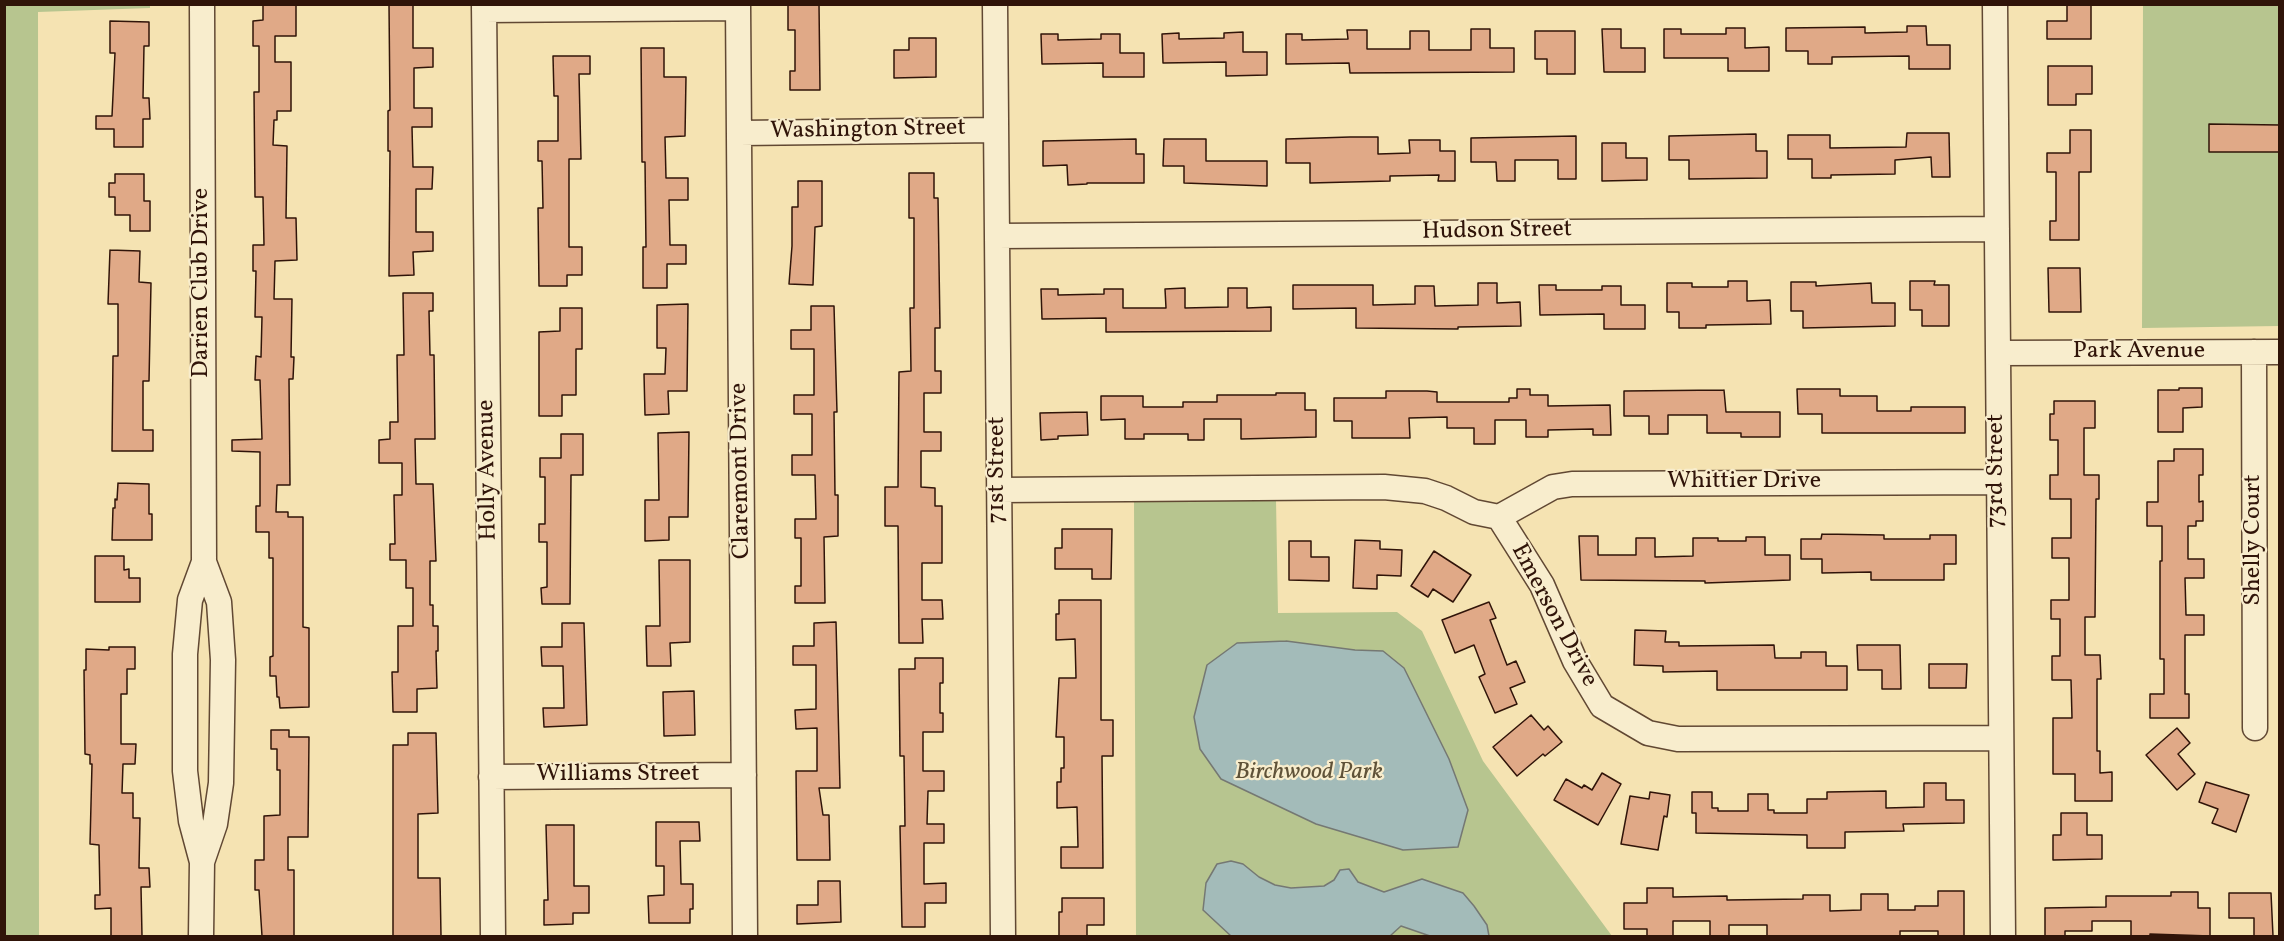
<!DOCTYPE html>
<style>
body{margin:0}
#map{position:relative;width:2284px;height:941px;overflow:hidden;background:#f5e3b2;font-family:Vollkorn,serif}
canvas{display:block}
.frame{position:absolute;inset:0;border:6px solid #301409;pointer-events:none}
</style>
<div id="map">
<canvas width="2284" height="941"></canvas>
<div class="frame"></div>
</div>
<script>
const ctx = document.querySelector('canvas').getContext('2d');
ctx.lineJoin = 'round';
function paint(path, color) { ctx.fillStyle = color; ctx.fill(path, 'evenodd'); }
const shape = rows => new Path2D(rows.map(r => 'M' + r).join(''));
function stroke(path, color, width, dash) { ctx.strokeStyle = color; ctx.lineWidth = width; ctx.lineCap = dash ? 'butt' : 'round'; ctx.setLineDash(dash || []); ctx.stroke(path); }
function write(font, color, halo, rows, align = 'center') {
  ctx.font = font + ' Vollkorn,serif'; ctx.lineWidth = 4.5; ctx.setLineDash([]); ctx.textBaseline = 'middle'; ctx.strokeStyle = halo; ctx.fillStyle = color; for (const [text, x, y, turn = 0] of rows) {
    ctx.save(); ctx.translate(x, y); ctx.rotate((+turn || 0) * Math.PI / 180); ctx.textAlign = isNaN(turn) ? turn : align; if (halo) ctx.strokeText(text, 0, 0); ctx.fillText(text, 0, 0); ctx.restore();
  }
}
const green = shape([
 [5,4,150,5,150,8,38,12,39,936,4,936],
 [2143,5,2279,5,2279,326,2142,328],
 [1276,500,1278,613,1397,612,1422,631,1483,761,1612,936,1136,936,1134,501]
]);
const water = shape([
 [1286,641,1355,650,1383,651,1404,668,1449,759,1468,810,1458,847,1403,850,1316,824,1221,779,1200,749,1194,717,1207,665,1237,643,1286,641],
 [1231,861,1243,864,1259,877,1275,885,1291,888,1324,886,1334,880,1340,870,1349,869,1358,882,1384,892,1422,879,1463,893,1474,906,1487,925,1489,936,1430,936,1401,926,1390,936,1231,936,1203,910,1206,883,1217,864,1231,861]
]);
const building = shape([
 [263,4,296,4,296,36,275,36,275,62,291,62,291,111,277,111,277,120,274,120,273,145,287,146,286,218,296,218,297,260,275,261,274,299,292,299,291,357,294,357,293,379,289,379,290,485,277,485,276,512,288,512,288,517,303,517,303,627,309,628,309,707,280,708,279,697,277,697,276,676,270,676,270,657,273,656,273,558,269,558,269,532,256,532,256,506,260,506,260,452,232,451,232,440,262,439,260,380,255,380,256,356,261,357,262,317,255,317,256,271,253,271,253,245,264,245,263,197,255,197,254,92,259,92,259,46,253,46,253,21,263,20,263,4],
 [389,4,413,4,413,48,433,48,433,67,414,68,414,108,432,108,432,127,412,127,413,167,433,167,432,189,416,189,416,232,433,232,433,251,413,252,414,275,389,276,390,151,388,151,388,111,390,110,389,4],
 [788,4,819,4,820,90,790,90,790,71,795,71,795,30,788,30,788,4],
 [2067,4,2091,4,2091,39,2047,39,2047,21,2067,21,2067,4],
 [110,21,149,22,149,46,144,46,143,98,149,98,150,119,143,119,143,147,114,147,114,129,96,129,96,116,112,116,115,53,110,53,110,21],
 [1907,26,1926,26,1927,45,1950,45,1950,69,1909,69,1909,56,1832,57,1832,64,1808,64,1808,51,1786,51,1786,28,1865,27,1865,33,1907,32,1907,26],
 [1726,28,1745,28,1745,48,1769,47,1769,71,1728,71,1728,58,1664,58,1664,29,1681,29,1681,34,1726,34,1726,28],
 [1471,29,1490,29,1490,48,1514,48,1514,72,1350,73,1349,63,1286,64,1286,34,1302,34,1302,40,1348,39,1347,30,1367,30,1367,49,1410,49,1410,31,1429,31,1429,50,1471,50,1471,29],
 [1602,29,1621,29,1621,48,1645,48,1645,72,1604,72,1602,29],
 [1535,31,1575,31,1575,74,1547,74,1547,59,1535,59,1535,31],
 [1243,32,1243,52,1267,52,1267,75,1226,76,1226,62,1163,63,1162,34,1179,33,1179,39,1224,38,1224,33,1243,32],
 [1041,34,1058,34,1058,40,1101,39,1101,34,1120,34,1120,53,1144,53,1144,77,1103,77,1103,63,1042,64,1041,34],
 [909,38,936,38,936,77,894,78,894,50,909,50,909,38],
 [641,48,664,48,664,77,686,77,685,136,665,137,666,178,688,178,688,200,669,200,670,245,686,245,686,264,667,264,667,288,643,288,643,247,646,247,645,162,642,162,641,48],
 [553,56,590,56,590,74,579,74,581,159,569,159,569,247,582,247,582,275,567,275,567,286,539,286,538,208,543,208,542,161,538,161,538,141,558,141,558,96,554,96,553,56],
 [2048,66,2092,66,2092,94,2076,94,2076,105,2048,105,2048,66],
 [2209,124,2280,125,2280,152,2209,152,2209,124],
 [2070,130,2091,130,2091,172,2079,172,2079,240,2050,240,2050,221,2056,221,2056,172,2047,172,2047,153,2070,153,2070,130],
 [1907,133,1949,133,1950,177,1932,177,1931,157,1895,160,1895,174,1831,175,1831,178,1812,178,1812,159,1788,159,1788,135,1830,135,1830,148,1906,147,1907,133],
 [1756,134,1756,151,1767,151,1767,178,1689,179,1689,160,1669,160,1669,136,1756,134],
 [1576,136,1576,179,1558,179,1558,160,1515,160,1515,181,1497,181,1496,162,1471,162,1471,138,1576,136],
 [1350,137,1378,137,1378,154,1410,153,1409,140,1440,140,1440,151,1455,151,1455,181,1438,181,1439,175,1390,176,1390,181,1310,183,1310,163,1286,163,1286,139,1350,137],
 [1136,139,1136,154,1144,154,1144,183,1087,183,1087,184,1068,185,1067,165,1043,166,1043,141,1136,139],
 [1164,139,1206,139,1206,161,1267,161,1267,186,1184,183,1184,166,1163,166,1164,139],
 [1602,143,1626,143,1626,158,1647,158,1647,180,1602,181,1602,143],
 [909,173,934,173,934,198,938,198,940,328,935,328,935,371,941,371,941,393,924,393,924,432,941,432,941,451,921,451,921,487,935,488,935,506,942,506,942,563,922,563,922,600,942,600,943,619,922,619,923,643,899,643,898,526,885,526,885,487,898,487,899,372,911,371,910,308,914,308,914,218,909,218,909,173],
 [115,174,144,174,144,201,150,201,150,231,130,231,130,215,115,215,115,197,109,197,109,183,115,183,115,174],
 [798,181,822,181,822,226,815,227,813,285,789,284,792,246,792,207,798,207,798,181],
 [110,250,140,251,139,282,151,283,149,381,143,381,143,430,153,430,153,451,112,451,113,356,118,356,118,304,108,304,110,250],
 [2048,268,2080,268,2081,312,2049,312,2048,268],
 [1728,281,1747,281,1747,301,1770,300,1771,324,1706,325,1706,328,1679,328,1679,312,1667,312,1667,283,1692,283,1692,287,1728,287,1728,281],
 [1910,281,1935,281,1934,285,1949,285,1949,326,1922,326,1922,310,1910,310,1910,281],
 [1791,282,1816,282,1816,286,1871,283,1872,303,1895,303,1895,326,1803,328,1803,311,1791,311,1791,282],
 [1478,283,1497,283,1497,303,1520,302,1521,326,1458,327,1458,329,1356,328,1356,308,1293,309,1293,285,1373,285,1373,305,1415,304,1415,286,1434,286,1435,306,1478,305,1478,283],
 [1539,285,1556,285,1556,290,1602,290,1602,286,1621,286,1621,305,1645,305,1645,329,1604,329,1604,314,1540,315,1539,285],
 [1185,288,1185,308,1228,307,1228,288,1247,288,1247,308,1271,307,1271,331,1106,332,1106,318,1042,319,1041,289,1058,289,1058,295,1104,294,1104,289,1123,289,1123,308,1166,308,1165,289,1185,288],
 [403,293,433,293,433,311,429,311,430,355,434,355,435,439,415,439,416,484,433,484,436,561,430,561,430,605,433,605,433,626,438,626,438,651,436,651,437,688,417,689,417,712,393,712,392,672,398,672,398,626,413,626,413,588,406,588,406,560,390,560,390,544,395,544,394,495,402,495,402,463,379,463,379,440,390,439,390,422,398,422,397,355,404,355,403,293],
 [688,304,687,391,668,391,669,414,645,415,644,374,665,374,666,348,657,348,657,305,688,304],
 [811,306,834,306,837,412,834,412,835,495,838,495,838,536,824,537,825,603,795,603,795,586,801,586,801,538,795,538,795,519,816,519,815,475,792,475,792,455,812,455,812,414,794,414,794,395,814,395,814,349,791,349,791,330,811,330,811,306],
 [560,308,582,308,582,349,576,349,576,395,562,395,562,416,539,416,539,332,560,331,560,308],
 [2179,388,2202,388,2202,407,2183,408,2183,432,2158,432,2158,390,2179,390,2179,388],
 [1517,389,1530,389,1530,395,1548,395,1548,406,1610,405,1611,435,1593,435,1593,429,1548,430,1548,437,1526,437,1526,420,1495,420,1495,444,1474,444,1474,428,1447,428,1447,417,1409,418,1410,438,1352,438,1352,421,1334,421,1334,398,1386,398,1386,391,1427,391,1437,392,1437,402,1509,402,1509,398,1517,398,1517,389],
 [1797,389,1840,389,1840,396,1877,396,1877,411,1911,411,1911,407,1965,407,1965,433,1822,433,1822,414,1798,414,1797,389],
 [1724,390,1726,412,1780,412,1780,437,1741,437,1741,433,1707,433,1707,415,1668,415,1668,434,1649,434,1649,416,1624,416,1624,391,1724,390],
 [1276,393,1305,393,1305,410,1316,410,1316,437,1241,439,1241,419,1204,419,1204,440,1188,440,1188,434,1144,434,1144,439,1125,439,1125,419,1101,420,1101,396,1143,396,1143,407,1183,407,1183,402,1217,402,1217,395,1276,395,1276,393],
 [2054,401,2095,401,2095,428,2084,428,2084,475,2099,475,2099,499,2096,499,2095,617,2085,617,2085,655,2100,655,2101,679,2097,679,2097,751,2100,751,2100,773,2112,772,2112,801,2075,801,2075,774,2053,774,2053,718,2072,718,2071,680,2052,680,2052,656,2060,656,2060,619,2051,619,2051,600,2069,600,2069,558,2052,558,2052,538,2071,538,2071,499,2050,499,2050,475,2058,475,2058,440,2050,440,2050,414,2054,414,2054,401],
 [1087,412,1088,435,1058,436,1058,439,1041,440,1040,413,1087,412],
 [689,432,688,517,669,517,669,540,645,541,645,500,659,500,658,433,689,432],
 [561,434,583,434,583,475,571,475,570,604,542,604,541,588,547,587,547,542,539,542,539,524,545,524,545,477,540,477,540,458,561,458,561,434],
 [2174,449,2203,449,2203,475,2199,475,2199,502,2203,501,2203,521,2196,521,2196,526,2188,526,2188,559,2204,559,2204,578,2185,578,2186,615,2204,615,2204,635,2185,635,2185,694,2189,694,2189,718,2150,718,2150,694,2164,694,2164,659,2160,659,2160,561,2162,561,2162,526,2147,526,2147,502,2158,502,2158,461,2174,461,2174,449],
 [118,483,149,484,149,514,152,514,152,540,112,540,113,508,115,508,115,499,117,500,118,483],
 [1062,529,1112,529,1111,579,1092,579,1092,569,1055,569,1055,548,1062,548,1062,529],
 [1822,534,1884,535,1884,539,1930,539,1930,535,1956,535,1956,564,1944,564,1944,580,1871,580,1871,572,1822,573,1822,559,1801,559,1801,539,1821,539,1822,534],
 [1579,536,1598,536,1598,555,1636,555,1636,538,1655,538,1655,557,1693,556,1693,538,1718,538,1718,541,1746,541,1746,537,1765,537,1765,555,1790,555,1790,580,1705,583,1705,581,1581,580,1579,536],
 [1355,540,1380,541,1380,549,1402,550,1401,576,1377,575,1377,589,1353,588,1355,540],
 [1289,541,1311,541,1311,557,1329,557,1329,581,1289,580,1289,541],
 [1434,551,1471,575,1453,602,1433,589,1428,597,1411,586,1434,551],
 [95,556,124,556,124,570,129,569,129,578,140,578,140,602,95,602,95,556],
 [659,560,690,560,690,642,670,643,671,666,647,666,646,626,660,626,659,560],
 [1059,600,1101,600,1101,720,1113,720,1113,756,1102,756,1103,868,1061,868,1061,847,1078,847,1077,807,1057,808,1057,782,1061,782,1061,768,1064,768,1064,737,1056,737,1059,678,1076,678,1075,639,1056,640,1056,614,1059,614,1059,600],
 [1489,602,1496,618,1490,620,1507,665,1516,661,1525,682,1510,688,1517,704,1495,713,1479,677,1485,674,1474,645,1455,653,1442,620,1489,602],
 [836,622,840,788,819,788,823,815,829,815,830,860,797,860,796,771,817,771,817,728,796,729,795,710,816,709,816,665,793,665,793,646,814,646,814,623,836,622],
 [562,623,584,623,587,725,544,727,543,708,564,708,563,666,542,666,541,647,562,647,562,623],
 [1635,630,1666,631,1665,642,1679,642,1679,646,1774,645,1775,658,1801,658,1801,652,1826,652,1826,666,1847,666,1847,690,1717,690,1717,671,1663,672,1663,666,1634,665,1635,630],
 [1857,645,1900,645,1901,689,1882,689,1882,670,1858,670,1857,645],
 [109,647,135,647,135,669,127,669,127,694,121,694,121,744,136,744,135,764,123,764,122,793,133,793,133,818,140,818,139,868,149,868,150,887,141,887,142,936,111,936,111,908,95,909,95,895,100,895,99,845,90,844,92,764,90,764,90,755,85,754,84,670,86,670,86,649,109,650,109,647],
 [915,658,943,658,943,683,940,683,940,713,943,713,943,732,923,732,923,771,944,771,944,791,928,791,927,824,944,824,944,843,924,843,924,884,946,883,946,903,925,903,925,927,902,927,900,826,905,826,904,756,900,756,899,669,915,669,915,658],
 [1929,664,1967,664,1966,688,1929,688,1929,664],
 [694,691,695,735,664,736,663,692,694,691],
 [1531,715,1544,730,1548,726,1562,742,1545,756,1543,754,1517,776,1493,747,1531,715],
 [2177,728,2190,743,2178,754,2195,774,2177,790,2146,755,2177,728],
 [271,730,289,730,289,737,309,737,308,837,288,837,288,870,294,870,294,936,262,936,259,890,255,890,255,860,264,860,264,816,280,815,280,770,277,770,277,749,271,749,271,730],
 [408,733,436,733,438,813,418,814,418,878,440,878,441,936,393,936,393,745,408,745,408,733],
 [1602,773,1621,784,1598,825,1554,800,1566,779,1582,788,1584,785,1592,790,1602,773],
 [2206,782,2249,795,2236,832,2212,823,2218,809,2199,802,2206,782],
 [1924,783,1946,783,1946,800,1964,800,1964,823,1903,824,1904,831,1845,832,1845,848,1807,848,1807,835,1696,833,1696,813,1692,813,1692,792,1712,792,1712,808,1718,808,1718,811,1748,811,1748,794,1768,794,1768,810,1774,810,1774,813,1807,813,1807,799,1827,799,1827,792,1886,791,1886,808,1924,807,1924,783],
 [1650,792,1670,795,1667,817,1664,816,1658,850,1621,844,1630,796,1649,799,1650,792],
 [2061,813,2087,813,2087,835,2102,835,2102,859,2053,860,2053,835,2061,835,2061,813],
 [656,822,699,822,700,841,680,841,681,884,693,884,693,909,690,909,690,923,649,923,648,896,664,895,664,866,656,866,656,822],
 [546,825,574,825,574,886,589,886,589,913,573,913,573,924,544,925,544,900,548,900,546,825],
 [818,881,840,881,841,922,797,924,797,905,818,905,818,881],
 [1647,888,1673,888,1673,897,1727,896,1727,900,1803,899,1803,895,1830,895,1830,911,1861,910,1861,894,1888,894,1888,910,1915,910,1915,906,1938,906,1938,891,1964,891,1964,936,1938,936,1938,931,1900,931,1900,936,1767,936,1767,925,1729,925,1729,936,1710,936,1710,921,1673,921,1673,936,1647,936,1647,929,1624,929,1624,903,1647,903,1647,888],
 [2171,892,2198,892,2198,908,2210,908,2210,936,2150,934,2150,936,2131,936,2131,921,2092,921,2092,931,2065,931,2065,936,2045,936,2045,908,2106,907,2106,896,2171,896,2171,892],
 [2229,893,2271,893,2273,936,2254,936,2254,918,2229,918,2229,893],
 [1062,898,1104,898,1104,925,1087,925,1087,936,1059,936,1059,912,1062,912,1062,898]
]);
const minor = shape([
 [484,4,493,936],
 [738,4,745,936],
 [995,4,1003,936],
 [1995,4,2003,936],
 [484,10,738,8],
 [740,133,996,130],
 [997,236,1997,229],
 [2254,352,2255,728],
 [1998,353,2280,352],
 [999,490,1384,487,1425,491,1446,498,1474,512,1499,517,1542,585,1575,661,1602,706,1648,733,1678,739,2001,738],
 [1499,517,1553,487,1572,484,1997,482],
 [491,777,744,775],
 [202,862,215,824,221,783,223,660,219,602,204,562,202,4],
 [201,936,202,862,191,821,185,771,185,654,190,600,204,562]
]);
const streetNames = [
 ["Washington Street",868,131,-1],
 ["Hudson Street",1497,232,-1],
 ["Darien Club Drive",203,283,-90],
 ["Park Avenue",2139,353],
 ["Holly Avenue",489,470,-91],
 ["71st Street",999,470,-90],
 ["Claremont Drive",742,471,-91],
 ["73rd Street",1998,471,-90],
 ["Whittier Drive",1744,483],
 ["Shelly Court",2255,540,-90],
 ["Emerson Drive",1553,616,62],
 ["Williams Street",618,776]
];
const parkNames = [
 ["Birchwood Park",1309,774]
];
paint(green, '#b7c58f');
paint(water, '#a3bbb9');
stroke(water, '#757873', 1.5);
paint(building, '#e0a987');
stroke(building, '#301409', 1.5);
stroke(minor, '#614833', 27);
stroke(minor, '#f8edcd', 24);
write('24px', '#301409', '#f8edcd', streetNames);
write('italic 24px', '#5f5238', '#f8edcd', parkNames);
</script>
